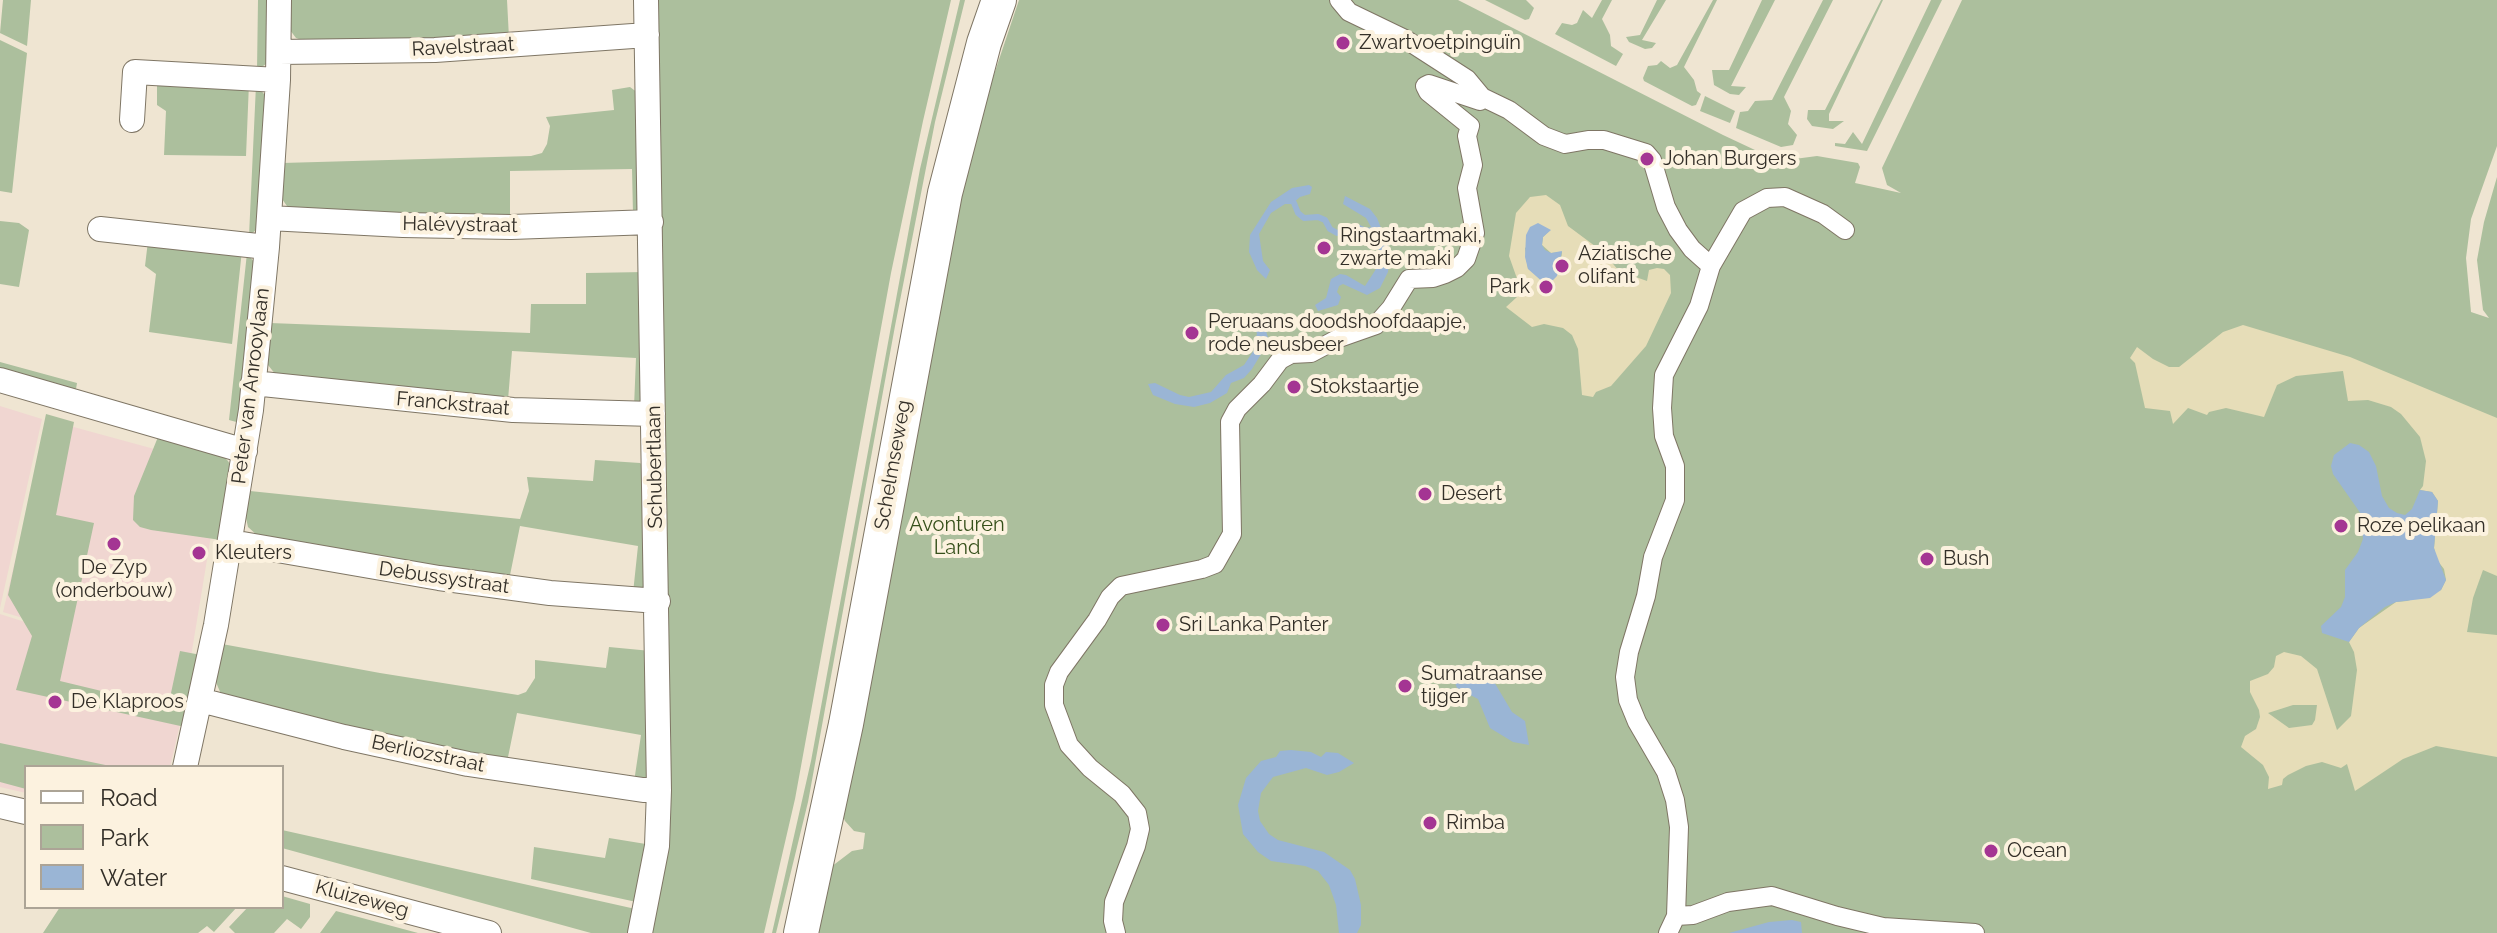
<!DOCTYPE html>
<meta charset="utf-8">
<style>
body{margin:0}
#map{position:relative;width:2497px;height:933px;overflow:hidden;background:#efe5d2;font-family:Raleway,sans-serif}
canvas{display:block}
.legend{position:absolute;left:24px;top:765px;width:260px;height:144px;box-sizing:border-box;background:#fcf2df;border:2px solid #aca496;margin:0;padding:10px 14px;list-style:none;font-size:24px;color:#332f28}
.legend li{display:flex;align-items:center;gap:16px;height:40px}
.legend b{width:40px;border:2px solid #aca496}
</style>
<div id="map">
<canvas width="2497" height="933"></canvas>
<ul class="legend">
<li><b style="height:10px;background:#fff"></b>Road</li>
<li><b style="height:22px;background:#acbf9d"></b>Park</li>
<li><b style="height:22px;background:#9ab5d5"></b>Water</li>
</ul>
</div>
<script>
const ctx = document.querySelector('canvas').getContext('2d');
ctx.lineJoin = 'round';
function paint(path, color) { ctx.fillStyle = color; ctx.fill(path, 'evenodd'); }
const shape = rows => new Path2D(rows.map(r => 'M' + r).join(''));
function stroke(path, color, width, dash) { ctx.strokeStyle = color; ctx.lineWidth = width; ctx.lineCap = dash ? 'butt' : 'round'; ctx.setLineDash(dash || []); ctx.stroke(path); }
function write(font, color, halo, rows, align = 'center') {
  ctx.font = font + ' Raleway,sans-serif'; ctx.lineWidth = 8; ctx.setLineDash([]); ctx.textBaseline = 'middle'; ctx.strokeStyle = halo; ctx.fillStyle = color; for (const [text, x, y, turn = 0] of rows) {
    ctx.save(); ctx.translate(x, y); ctx.rotate((+turn || 0) * Math.PI / 180); ctx.textAlign = isNaN(turn) ? turn : align; if (halo) ctx.strokeText(text, 0, 0); ctx.fillText(text, 0, 0); ctx.restore();
  }
}
const education = shape([
 [0,406,42,419,0,608],
 [48,420,213,465,221,475,181,717,42,682,56,628,3,612],
 [0,614,50,630,39,683,181,720,170,767,26,767,26,793,0,787]
]);
const green = shape([
 [3,0,31,0,27,46,0,33],
 [258,0,274,0,266,64,257,70],
 [287,0,507,0,509,38,307,42,296,38,287,26],
 [652,0,951,0,923,121,891,273,795,799,764,933,644,933,662,846],
 [960,0,965,0,935,122,895,326,808,802,776,933,772,933,811,761,920,169],
 [1019,0,1458,0,1723,135,1772,158,1787,160,1817,156,1858,163,1860,167,1855,183,1901,193,1887,185,1882,168,1962,0,2497,0,2497,146,2471,219,2466,258,2471,312,2489,318,2483,310,2477,260,2484,222,2497,177,2497,933,812,933,827,870,852,851,863,849,865,833,854,831,845,821,840,809,966,158],
 [1485,0,1526,0,1534,8,1529,19,1525,20],
 [1602,0,1612,0,1602,19,1610,35,1611,46,1623,54,1616,66,1555,34,1562,23,1572,25,1577,23,1583,10,1592,18],
 [1657,0,1666,0,1642,40,1656,43,1652,48,1645,49,1629,42,1626,37,1640,35],
 [1713,0,1717,0,1684,67,1694,80,1697,91,1701,94,1696,105,1692,106,1644,81,1643,78,1648,66,1657,65,1661,61,1670,68,1677,65],
 [1762,0,1775,0,1731,86,1746,87,1739,95,1730,94,1714,85,1712,70,1729,70],
 [1823,0,1833,0,1784,97,1791,111,1788,124,1797,135,1793,145,1781,147,1736,128,1740,112,1748,111,1755,101,1772,100],
 [1881,0,1883,0,1829,114,1829,121,1844,121,1833,129,1812,126,1807,119,1808,110,1825,110],
 [1931,0,1942,0,1867,151,1835,146,1835,143,1845,144,1853,132,1862,144],
 [0,40,27,53,12,193,0,191],
 [157,78,249,83,246,156,164,155,166,111,157,105],
 [256,85,264,94,266,100,257,229,249,236],
 [630,87,638,93,645,208,633,214,632,169,510,171,510,218,289,209,280,196,282,163,531,156,542,153,547,144,550,126,546,117,614,110,612,90],
 [1705,96,1735,111,1730,123,1700,111],
 [0,221,19,223,29,230,19,287,0,284],
 [148,241,242,250,232,344,149,332,156,274,145,266],
 [247,253,254,262,240,423,229,420],
 [645,272,647,406,634,407,636,358,512,351,508,400,276,375,268,365,270,323,530,333,531,304,586,304,586,273],
 [0,362,77,383,76,389,0,368],
 [46,414,74,422,56,515,94,523,60,681,168,707,180,651,201,655,185,727,16,690,32,636,8,595],
 [158,437,224,457,228,461,231,466,221,540,151,530,140,527,133,520,134,496],
 [595,460,640,463,646,468,650,589,633,593,638,546,520,526,509,580,259,537,248,527,246,518,250,491,520,519,529,491,527,477,593,481],
 [222,644,380,673,518,695,526,692,535,678,535,660,606,668,609,647,651,651,652,778,634,782,641,735,517,713,507,762,347,729,221,694,215,680],
 [0,743,115,767,26,767,26,789,0,782],
 [282,830,640,910,635,933,591,933,282,848],
 [609,838,652,845,641,903,531,879,534,847,605,858],
 [282,896,310,904,310,917,301,929,287,919,274,933,235,933,229,927,248,907,282,907],
 [60,907,237,907,214,932,207,926,198,933,43,933],
 [336,911,418,933,320,933]
]);
const sand = shape([
 [1546,195,1560,205,1568,226,1603,252,1619,271,1647,281,1649,270,1657,268,1664,269,1670,275,1671,293,1646,346,1611,386,1596,392,1593,397,1582,395,1578,349,1572,335,1563,328,1544,324,1532,327,1506,307,1517,297,1520,287,1509,256,1516,213,1530,197],
 [1550,230,1543,237,1542,245,1551,253,1562,252,1560,269,1528,269,1525,248],
 [2243,325,2350,357,2497,418,2497,576,2483,570,2473,598,2467,632,2497,635,2497,757,2436,746,2403,759,2355,791,2347,764,2341,768,2322,762,2306,766,2288,775,2283,779,2282,785,2268,789,2269,777,2263,765,2241,747,2245,736,2256,729,2260,717,2259,710,2250,692,2250,681,2268,674,2274,667,2276,656,2284,652,2301,656,2317,669,2337,730,2351,716,2357,670,2354,652,2349,642,2359,628,2396,602,2407,601,2441,590,2446,580,2444,569,2437,560,2434,548,2438,501,2432,492,2420,490,2423,486,2426,461,2420,437,2401,414,2391,407,2368,400,2348,401,2343,371,2296,376,2277,385,2264,417,2226,408,2209,412,2207,415,2188,408,2173,424,2170,411,2145,408,2135,363,2130,358,2137,347,2153,359,2169,367,2179,367,2223,332],
 [2293,705,2317,705,2315,720,2312,725,2289,728,2268,713]
]);
const water = shape([
 [1309,185,1312,187,1310,194,1300,197,1292,204,1285,204,1271,213,1259,234,1263,261,1270,270,1266,279,1257,270,1249,252,1250,235,1271,202,1292,188],
 [1345,196,1370,209,1377,218,1390,250,1388,272,1380,288,1367,295,1343,284,1339,286,1337,292,1341,297,1338,305,1318,311,1315,305,1326,298,1331,279,1340,274,1346,275,1365,286,1378,266,1380,256,1376,236,1366,218,1343,204],
 [1538,223,1551,230,1543,237,1542,245,1545,250,1551,253,1562,251,1557,276,1552,281,1545,284,1528,269,1525,257,1526,235,1530,227],
 [1254,314,1264,324,1269,341,1252,369,1244,378,1231,383,1227,393,1210,403,1194,407,1175,404,1153,395,1148,384,1155,383,1180,395,1189,397,1211,392,1226,375,1244,365,1254,350,1257,333,1246,321],
 [2350,443,2359,445,2369,452,2376,466,2382,496,2389,508,2397,513,2405,515,2412,509,2420,490,2432,492,2438,501,2434,548,2446,580,2441,590,2430,598,2396,602,2385,607,2359,628,2349,642,2322,633,2321,626,2341,607,2345,597,2345,570,2358,552,2363,539,2361,514,2333,474,2331,466,2334,455],
 [1465,668,1479,668,1490,675,1512,712,1525,721,1529,745,1513,742,1490,728,1478,699,1457,688,1454,680],
 [1291,750,1311,752,1321,757,1326,752,1338,753,1354,763,1339,772,1327,775,1306,768,1273,777,1261,793,1258,811,1260,821,1269,834,1278,840,1324,852,1350,870,1355,879,1361,905,1361,925,1357,933,1339,933,1336,905,1329,885,1318,871,1305,866,1271,861,1258,852,1243,834,1238,805,1246,778,1261,761,1276,757,1280,751],
 [1792,920,1801,922,1802,933,1729,933,1769,922]
]);
const stream = shape([
 [1294,203,1298,213,1304,218,1318,217,1325,220,1330,229,1337,233,1357,227,1366,231,1373,230]
]);
const pedestrian = shape([
 [1339,0,1349,12,1405,39,1467,79,1482,97,1509,110,1544,136,1565,144,1588,140,1604,140,1646,153,1652,160,1666,207,1678,230,1692,249,1711,266],
 [1676,916,1679,827,1675,800,1666,772,1637,722,1628,700,1625,677,1629,652,1646,596,1653,557,1675,500,1675,466,1664,436,1662,408,1664,375,1699,306,1711,266,1743,211,1767,198,1785,197,1823,214,1845,230],
 [1116,933,1113,921,1114,902,1136,846,1140,829,1137,813,1122,794,1090,768,1069,745,1054,705,1054,685,1059,672,1097,620,1110,597,1121,586,1202,569,1215,564,1232,534,1230,422,1237,409,1262,384,1280,360,1291,354,1311,353,1339,338,1376,325,1391,308,1409,279,1433,278,1445,274,1457,268,1466,259,1475,233,1467,188,1473,165,1467,136,1470,126,1428,92,1425,86,1429,84,1480,101,1482,97],
 [1668,933,1676,916,1693,915,1728,902,1772,896,1837,916,1883,927,1975,933]
]);
const minor = shape([
 [279,52,435,50,647,35],
 [132,120,135,72,278,80],
 [269,218,403,225,511,227,651,222],
 [100,229,267,247],
 [0,380,245,451],
 [253,383,513,410,653,414],
 [231,542,439,578,550,593,658,601],
 [200,700,344,737,468,764,643,790,659,790],
 [185,767,216,625,251,410,267,247,278,80,279,0],
 [0,806,26,812],
 [282,878,489,933],
 [640,933,657,846,659,790,646,0]
]);
const secondary = shape([
 [801,933,846,724,945,193,984,43,999,0]
]);
const markers = [
 [1343,43,8,"#a43593"],
 [1647,159,8,"#a43593"],
 [1324,248,8,"#a43593"],
 [1562,266,8,"#a43593"],
 [1546,287,8,"#a43593"],
 [1192,333,8,"#a43593"],
 [1294,387,8,"#a43593"],
 [1425,494,8,"#a43593"],
 [2341,526,8,"#a43593"],
 [114,544,8,"#a43593"],
 [199,553,8,"#a43593"],
 [1927,559,8,"#a43593"],
 [1163,625,8,"#a43593"],
 [1405,686,8,"#a43593"],
 [55,702,8,"#a43593"],
 [1430,823,8,"#a43593"],
 [1991,851,8,"#a43593"]
];
const poiNames = [
 ["Zwartvoetpinguïn",1359,43],
 ["Johan Burgers",1663,159],
 ["Ringstaartmaki,",1340,236],
 ["zwarte maki",1340,259],
 ["Aziatische",1578,254],
 ["olifant",1578,277],
 ["Park",1530,287,"right"],
 ["Peruaans doodshoofdaapje,",1208,322],
 ["rode neusbeer",1208,345],
 ["Stokstaartje",1310,387],
 ["Desert",1441,494],
 ["Roze pelikaan",2357,526],
 ["Kleuters",215,553],
 ["Bush",1943,559],
 ["De Zyp",114,568,"center"],
 ["(onderbouw)",114,591,"center"],
 ["Sri Lanka Panter",1179,625],
 ["Sumatraanse",1421,674],
 ["tijger",1421,697],
 ["De Klaproos",71,702],
 ["Rimba",1446,823],
 ["Ocean",2007,851]
];
const streetNames = [
 ["Ravelstraat",463,47,-3],
 ["Halévystraat",460,225,1],
 ["Peter van Anrooylaan",251,386,-83],
 ["Franckstraat",453,404,5],
 ["Schelmseweg",893,465,-80],
 ["Schubertlaan",655,467,-91],
 ["Debussystraat",444,578,8],
 ["Berliozstraat",428,754,12],
 ["Kluizeweg",362,899,15]
];
const parkNames = [
 ["Avonturen",957,525],
 ["Land",957,548]
];
paint(education, '#f0d6d1');
paint(green, '#acbf9d');
paint(sand, '#e6ddb8');
paint(water, '#9ab5d5');
stroke(stream, '#9ab5d5', 6);
stroke(pedestrian, '#7f7665', 20);
stroke(minor, '#7f7665', 26);
stroke(secondary, '#7f7665', 36);
stroke(pedestrian, '#fff', 18);
stroke(minor, '#fff', 24);
stroke(secondary, '#fff', 34);
for (const [x, y, r, color] of markers) { const dot = new Path2D(); dot.arc(x, y, r, 0, 2 * Math.PI); ctx.fillStyle = color; ctx.fill(dot); stroke(dot, '#fcf2df', 3); }
write('20px', '#332f28', '#fcf2df', poiNames, 'left');
write('20px', '#332f28', '#fcf2df', streetNames);
write('20px', '#36501b', '#fcf2df', parkNames);
</script>
